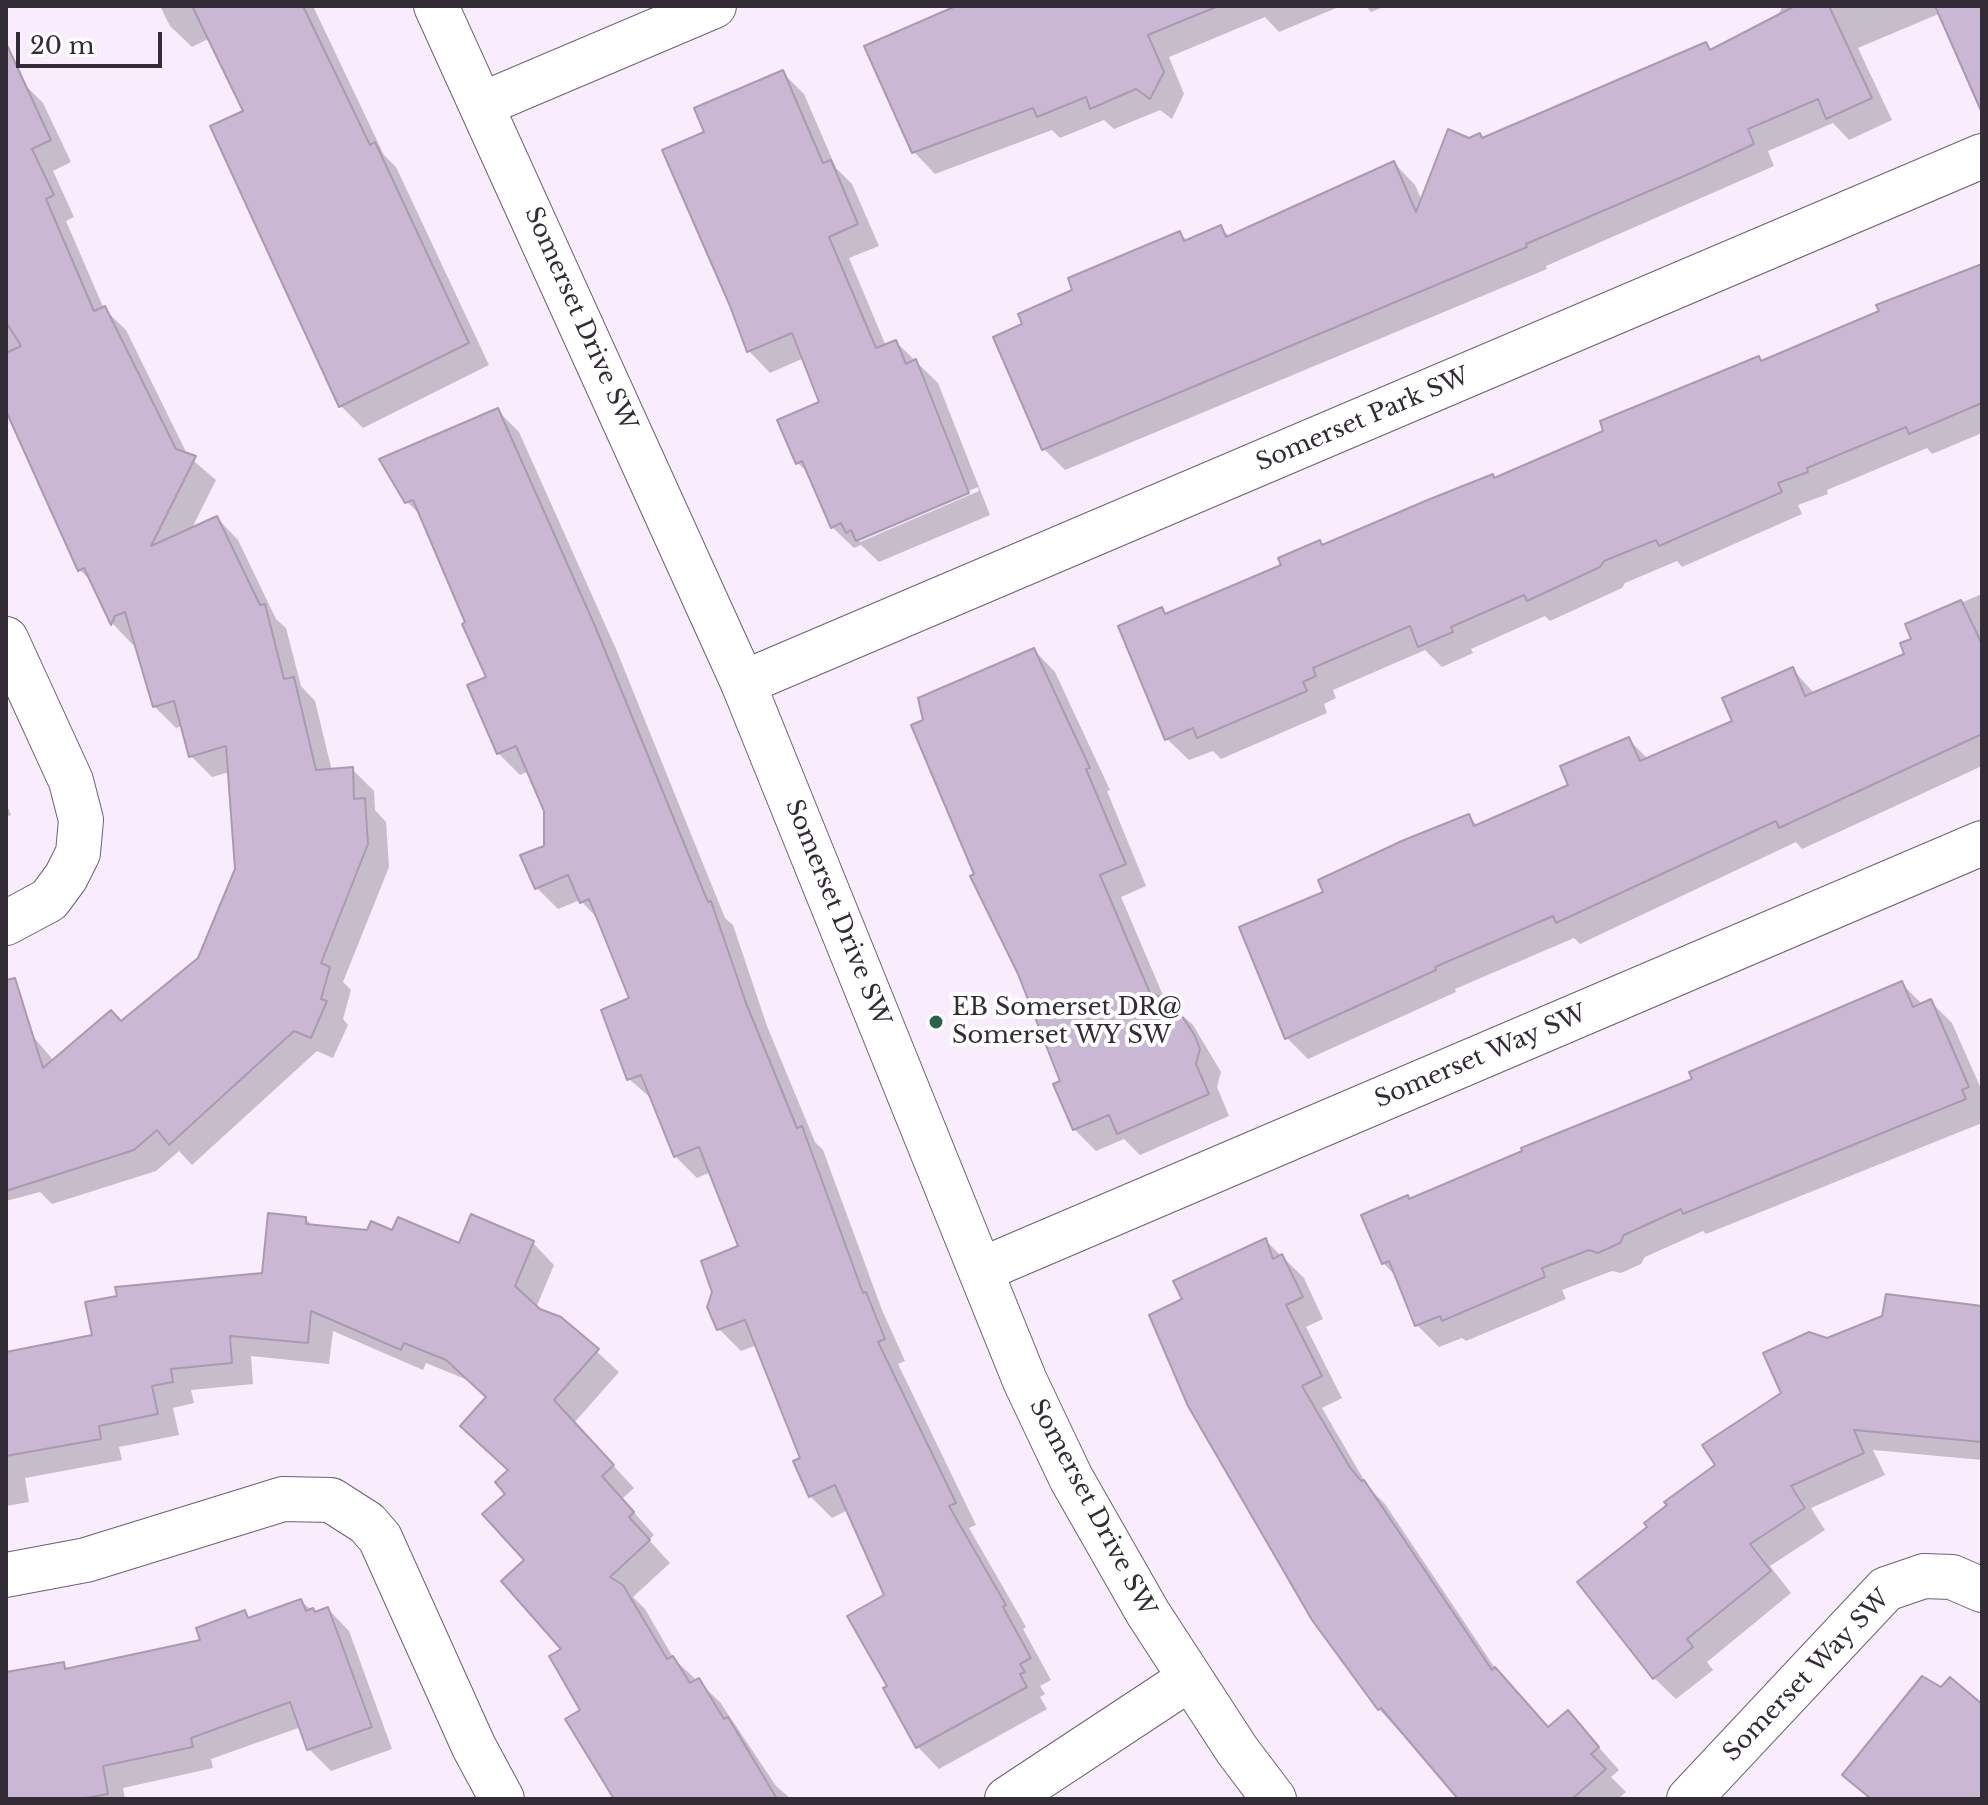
<!DOCTYPE html>
<style>
body{margin:0}
#map{position:relative;width:1988px;height:1805px;overflow:hidden;background:#f8ecfd;font-family:"Libre Baskerville",serif}
canvas{display:block}
.frame{position:absolute;inset:0;border:8px solid #332c37;pointer-events:none}
.scale{position:absolute;left:16px;top:32px;width:146px;height:36px;box-sizing:border-box;border:4px solid #332c37;border-top:0;padding-left:10px;font-size:24px;line-height:28px;white-space:nowrap;color:#332c37;-webkit-text-stroke:6px #fff;paint-order:stroke}
</style>
<div id="map">
<canvas width="1988" height="1805"></canvas>
<div class="frame"></div>
<div class="scale">20 m</div>
</div>
<script>
const ctx = document.querySelector('canvas').getContext('2d');
ctx.lineJoin = 'round';
function paint(path, color) { ctx.fillStyle = color; ctx.fill(path, 'evenodd'); }
const shape = rows => new Path2D(rows.map(r => 'M' + r).join(''));
function stroke(path, color, width, dash) { ctx.strokeStyle = color; ctx.lineWidth = width; ctx.lineCap = dash ? 'butt' : 'round'; ctx.setLineDash(dash || []); ctx.stroke(path); }
function write(font, color, halo, rows, align = 'center') {
  ctx.font = font + ' "Libre Baskerville",serif'; ctx.lineWidth = 8; ctx.setLineDash([]); ctx.textBaseline = 'middle'; ctx.strokeStyle = halo; ctx.fillStyle = color; for (const [text, x, y, turn = 0] of rows) {
    ctx.save(); ctx.translate(x, y); ctx.rotate((+turn || 0) * Math.PI / 180); ctx.textAlign = isNaN(turn) ? turn : align; if (halo) ctx.strokeText(text, 0, 0); ctx.fillText(text, 0, 0); ctx.restore();
  }
}
const shadow = shape([
 [160,6,313,6,384,155,396,167,489,365,363,428,341,406,245,111,210,38,192,47,170,26],
 [978,6,1341,6,1279,32,1265,17,1169,57,1184,94,1172,119,1160,110,1114,129,1104,120,1060,138,1052,130,935,174,914,152],
 [1366,6,1386,6,1371,12],
 [1782,6,1982,6,1982,88,1941,14,1936,15,1858,48,1892,120,1849,140,1833,123,1768,151,1774,166,1546,266,1547,269,1065,470,1044,449,1025,325,1075,291,1179,233,1188,241,1220,227,1231,238,1394,163,1415,185,1422,201,1469,140,1484,140,1706,44,1712,51,1778,17],
 [782,72,804,94,836,168,852,184,879,246,849,258,886,346,896,342,938,383,990,515,879,562,861,545,854,548,832,527,810,475,798,463,822,403,804,358,770,373,749,351,706,133],
 [978,487,979,491,860,542,857,539],
 [22,82,43,103,71,162,53,171,74,217,66,221,104,309,126,330,188,456,216,480,191,530,217,518,238,540,276,619,286,628,301,686,315,701,332,771,352,769,374,791,375,810,386,822,389,867,343,982,351,990,343,1019,348,1025,333,1058,317,1051,192,1165,179,1151,156,1171,52,1204,40,1192,6,1201,6,1042,31,1034,54,1061,122,1023,200,959,237,870,230,772,212,777,191,756,182,726,176,728,154,706,135,640,133,645,113,624,93,583,80,570,6,408,6,89],
 [1982,284,1982,433,1932,454,1927,448,1827,490,1828,494,1798,505,1802,514,1682,567,1677,561,1625,583,1622,588,1550,621,1545,616,1471,649,1473,653,1442,667,1425,650,1333,690,1336,698,1324,704,1327,713,1221,759,1213,751,1189,760,1167,739,1162,610,1168,616,1284,566,1320,543,1324,547,1495,479,1605,432,1759,358,1763,362,1881,312,1878,306,1921,287,1924,290],
 [497,410,519,432,616,649,725,918,733,925,767,1026,815,1142,823,1150,882,1310,905,1361,898,1364,976,1525,969,1528,1026,1627,1023,1629,1051,1680,1040,1686,1045,1694,1040,1697,1047,1709,939,1769,918,1747,886,1689,890,1687,887,1596,848,1510,832,1518,810,1496,802,1459,757,1345,741,1351,719,1329,740,1248,711,1172,697,1178,675,1156,653,1100,629,1079,632,1000,600,921,580,900,558,909,537,888,547,847,546,810,529,771,520,775,498,753,489,678,424,518,407,502],
 [1982,594,1982,766,1802,849,1796,842,1580,944,1574,938,1455,989,1456,992,1308,1059,1287,1038,1325,893,1468,816,1478,826,1570,786,1628,739,1649,760,1735,722,1792,669,1815,694,1907,655,1914,640,1908,625],
 [1034,650,1055,672,1110,790,1107,791,1146,886,1121,897,1165,1000,1193,1025,1221,1072,1217,1087,1229,1116,1140,1155,1124,1139,1096,1151,1074,1129,1063,1082,976,875],
 [6,803,11,815,6,817],
 [1902,984,1923,1005,1931,1002,1952,1023,1982,1091,1982,1123,1706,1234,1703,1231,1645,1257,1641,1264,1621,1273,1612,1271,1562,1290,1566,1299,1466,1341,1462,1338,1439,1347,1417,1325,1397,1277,1383,1263,1410,1200,1695,1080],
 [305,1218,314,1227,393,1233,461,1246,533,1243,554,1265,536,1308,560,1318,619,1372,574,1423,634,1488,622,1499,654,1535,649,1540,670,1563,633,1597,645,1609,674,1659,720,1702,776,1786,791,1799,616,1799,564,1650,527,1560,508,1494,510,1471,488,1398,470,1381,426,1363,423,1370,333,1331,329,1364,251,1356,253,1384,191,1390,194,1403,173,1408,179,1435,119,1447,122,1460,25,1478,29,1502,6,1506,6,1354,94,1337,264,1275],
 [1265,1240,1304,1278,1323,1319,1306,1327,1342,1398,1322,1408,1368,1487,1385,1504,1499,1674,1549,1729,1568,1713,1619,1770,1611,1777,1626,1792,1618,1799,1461,1799,1379,1709,1184,1300],
 [1982,1309,1982,1460,1873,1450,1885,1475,1811,1508,1825,1530,1770,1566,1791,1593,1707,1662,1713,1670,1676,1699,1654,1678,1650,1527,1718,1466,1828,1341],
 [301,1601,316,1614,328,1609,349,1631,392,1749,331,1771,309,1749,301,1727,211,1759,213,1768,123,1788,125,1799,6,1799,6,1679,63,1664,69,1670,203,1642,244,1612,251,1619]
]);
const building = shape([
 [192,6,303,6,370,145,375,142,469,343,339,407,210,126,243,111,192,6],
 [956,6,1216,6,1216,7,1148,35,1164,72,1150,99,1136,89,1090,109,1086,97,1037,117,1033,108,912,153,864,46,956,6],
 [1795,6,1829,6,1872,98,1826,119,1818,99,1748,129,1754,144,1698,170,1526,244,1527,247,1042,450,993,337,1022,324,1018,314,1072,290,1068,278,1180,231,1184,241,1221,225,1226,237,1394,161,1416,212,1448,129,1469,138,1480,133,1482,138,1706,42,1710,50,1795,6],
 [1935,6,1982,6,1982,113,1935,6],
 [6,43,51,140,32,149,54,195,46,199,94,311,105,306,176,449,196,456,151,546,217,516,260,605,265,604,284,679,294,677,316,770,353,767,354,799,365,798,368,844,321,963,330,967,321,999,327,1001,311,1038,294,1031,169,1145,157,1130,134,1150,6,1191,6,980,15,978,43,1068,111,1010,121,1021,198,958,235,869,226,746,189,757,174,701,153,707,125,612,115,616,111,625,84,568,78,571,6,411,6,353,21,346,6,322,6,43],
 [783,70,823,163,831,160,858,224,829,237,876,348,896,340,906,364,916,359,969,493,856,541,851,530,846,533,841,523,831,528,802,461,796,464,777,420,819,402,792,333,747,352,730,306,662,150,704,132,694,108,783,70],
 [1982,264,1982,403,1909,434,1906,427,1807,468,1808,472,1778,483,1782,492,1659,546,1656,540,1604,561,1600,567,1527,601,1524,595,1451,627,1453,632,1418,647,1410,626,1313,668,1316,676,1303,682,1307,691,1197,738,1193,728,1165,740,1118,626,1162,607,1165,614,1281,565,1278,558,1320,540,1322,545,1430,499,1493,474,1494,478,1603,431,1600,421,1759,356,1761,361,1879,311,1876,305,1982,264],
 [498,408,595,626,708,902,711,901,746,1003,797,1128,802,1126,863,1293,866,1292,885,1339,878,1342,956,1503,949,1506,1006,1605,1003,1607,1031,1658,1020,1664,1025,1672,1020,1674,1027,1687,916,1748,883,1688,887,1686,847,1616,884,1595,835,1485,809,1497,793,1461,800,1458,745,1320,717,1330,707,1307,712,1292,701,1261,738,1246,699,1147,674,1157,641,1075,627,1080,601,1010,629,998,589,899,580,903,568,875,535,889,520,855,544,846,544,811,516,746,497,754,467,685,486,677,462,624,465,622,413,500,405,503,379,459,498,408],
 [1961,600,1982,644,1982,734,1779,828,1776,821,1556,923,1553,916,1435,967,1436,970,1285,1039,1239,927,1323,892,1318,880,1404,840,1469,814,1474,826,1568,785,1560,766,1629,737,1640,761,1732,721,1722,698,1793,667,1805,696,1904,654,1900,643,1911,639,1905,624,1961,600],
 [1034,648,1090,768,1086,769,1126,864,1100,875,1150,993,1172,1001,1195,1036,1200,1049,1196,1064,1209,1094,1117,1134,1109,1115,1073,1130,1053,1084,1060,1081,1018,974,970,876,974,874,911,725,923,720,918,698,1034,648],
 [1902,981,1913,1007,1931,999,1969,1087,1962,1090,1966,1099,1683,1214,1681,1209,1624,1235,1620,1243,1598,1253,1589,1250,1542,1268,1545,1277,1442,1321,1440,1316,1415,1326,1389,1261,1382,1264,1361,1215,1408,1195,1409,1199,1522,1151,1521,1148,1692,1079,1689,1072,1902,981],
 [268,1213,306,1217,306,1224,367,1230,371,1221,392,1230,398,1217,459,1243,471,1214,534,1241,515,1286,540,1309,561,1317,599,1349,554,1400,614,1465,602,1476,634,1512,629,1517,650,1540,610,1577,623,1585,667,1659,673,1656,690,1683,699,1678,724,1719,728,1717,777,1799,614,1799,565,1719,580,1710,549,1656,561,1649,501,1581,524,1560,482,1514,505,1494,495,1482,508,1470,460,1426,486,1397,446,1360,404,1343,401,1350,311,1311,308,1343,230,1336,232,1363,171,1369,173,1382,152,1386,158,1414,99,1426,101,1439,6,1456,6,1352,92,1335,85,1302,117,1296,115,1287,262,1273,268,1213],
 [1266,1238,1273,1259,1282,1254,1303,1297,1286,1305,1322,1376,1302,1386,1349,1466,1361,1481,1364,1480,1492,1670,1495,1667,1548,1727,1568,1710,1599,1747,1591,1754,1606,1769,1572,1799,1458,1799,1381,1708,1378,1710,1312,1620,1188,1406,1149,1315,1182,1299,1173,1281,1266,1238],
 [1886,1294,1982,1306,1982,1442,1854,1430,1864,1453,1791,1486,1805,1508,1750,1544,1771,1571,1687,1639,1693,1647,1653,1679,1577,1582,1647,1527,1644,1523,1667,1505,1664,1502,1715,1465,1702,1445,1781,1393,1763,1353,1809,1332,1827,1338,1882,1316,1886,1294],
 [301,1599,306,1611,313,1608,315,1612,328,1607,372,1727,307,1750,290,1702,191,1738,193,1747,103,1766,108,1794,79,1799,6,1799,6,1672,64,1662,65,1669,200,1640,196,1628,245,1610,248,1618,301,1599],
 [1922,1676,1941,1687,1950,1677,1982,1704,1982,1799,1871,1799,1842,1775,1922,1676]
]);
const minor = shape([
 [483,104,714,6],
 [6,639,71,781,81,820,78,853,66,877,49,900,6,923],
 [743,683,1982,156],
 [981,1270,1982,843],
 [6,1575,86,1560,283,1499,331,1500,367,1523,380,1538,474,1747,502,1799],
 [1007,1799,1189,1679],
 [1689,1799,1886,1589,1924,1576,1952,1577,1982,1590]
]);
const tertiary = shape([
 [436,6,743,683,1025,1381,1071,1478,1148,1613,1237,1750,1274,1799]
]);
const markers = [
 [936,1022,8,"#28634c"]
];
const streetNames = [
 ["Somerset Drive SW",580,319,66],
 ["Somerset Park SW",1363,420,-23],
 ["Somerset Drive SW",837,913,68],
 ["Somerset Way SW",1481,1057,-23],
 ["Somerset Drive SW",1092,1508,62],
 ["Somerset Way SW",1807,1676,-46]
];
const poiNames = [
 ["EB Somerset DR@",952,1008],
 ["Somerset WY SW",952,1036]
];
paint(shadow, '#0003');
paint(building, '#cab7d3');
stroke(building, '#ab99b4', 2);
stroke(minor, '#6f5e77', 46);
stroke(tertiary, '#6f5e77', 46);
stroke(minor, '#fff', 44);
stroke(tertiary, '#fff', 44);
for (const [x, y, r, color] of markers) { const dot = new Path2D(); dot.arc(x, y, r, 0, 2 * Math.PI); ctx.fillStyle = color; ctx.fill(dot); stroke(dot, '#fff', 3); }
write('24px', '#332c37', '#fff', streetNames);
write('24px', '#332c37', '#fff', poiNames, 'left');
</script>
